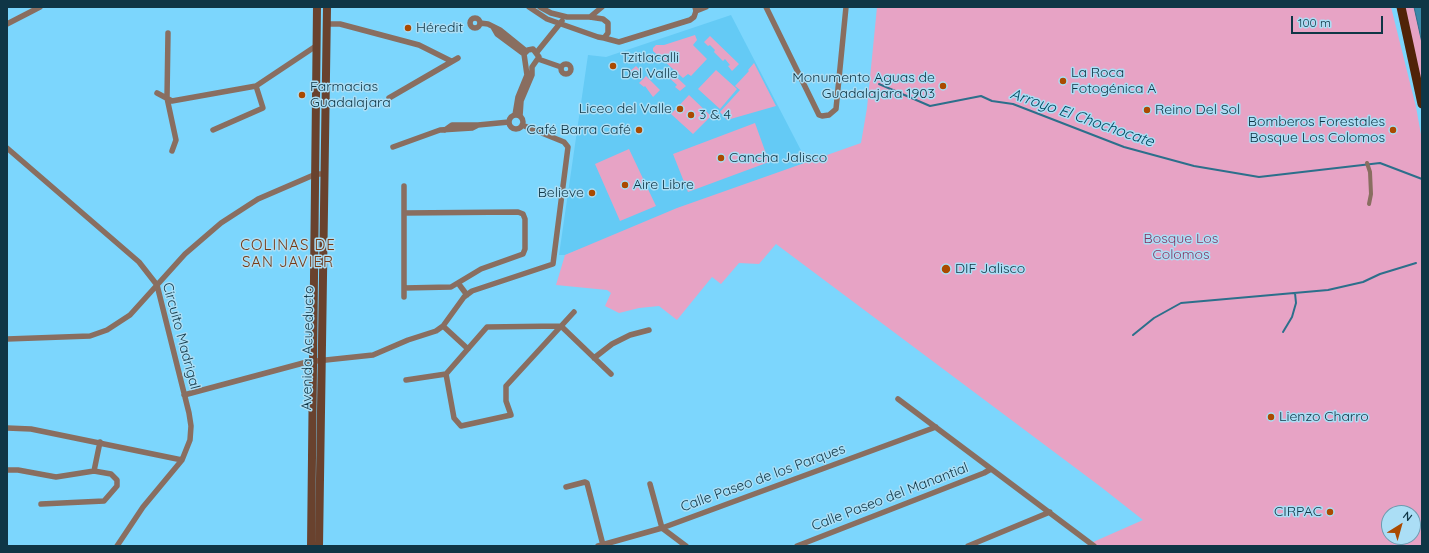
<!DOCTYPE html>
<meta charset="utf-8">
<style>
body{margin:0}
#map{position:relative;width:1429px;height:553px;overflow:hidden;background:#7cd6fd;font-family:Quicksand,sans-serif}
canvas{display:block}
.frame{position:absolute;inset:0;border:8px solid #0f3646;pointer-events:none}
.north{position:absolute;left:1381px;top:505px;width:40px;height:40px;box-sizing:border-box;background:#abdef5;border:1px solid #6d9baf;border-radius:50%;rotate:37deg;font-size:11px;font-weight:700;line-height:16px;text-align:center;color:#0f3646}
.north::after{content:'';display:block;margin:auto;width:14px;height:18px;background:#aa4a00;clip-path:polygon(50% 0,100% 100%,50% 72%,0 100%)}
.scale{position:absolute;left:1291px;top:16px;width:92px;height:18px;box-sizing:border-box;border:2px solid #0f3646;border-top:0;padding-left:5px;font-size:12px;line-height:14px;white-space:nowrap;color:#0f3646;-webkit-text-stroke:3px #abdef5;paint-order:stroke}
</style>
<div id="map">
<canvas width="1429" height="553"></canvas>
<div class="frame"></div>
<div class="north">N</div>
<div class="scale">100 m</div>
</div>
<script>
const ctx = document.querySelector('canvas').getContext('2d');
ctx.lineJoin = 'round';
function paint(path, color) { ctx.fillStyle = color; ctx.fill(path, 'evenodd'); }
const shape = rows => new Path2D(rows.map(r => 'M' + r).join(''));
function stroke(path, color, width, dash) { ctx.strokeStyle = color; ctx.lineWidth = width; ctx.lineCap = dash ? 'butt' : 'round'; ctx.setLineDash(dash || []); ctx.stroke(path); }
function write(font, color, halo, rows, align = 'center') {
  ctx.font = font + ' Quicksand,sans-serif'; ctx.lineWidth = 3; ctx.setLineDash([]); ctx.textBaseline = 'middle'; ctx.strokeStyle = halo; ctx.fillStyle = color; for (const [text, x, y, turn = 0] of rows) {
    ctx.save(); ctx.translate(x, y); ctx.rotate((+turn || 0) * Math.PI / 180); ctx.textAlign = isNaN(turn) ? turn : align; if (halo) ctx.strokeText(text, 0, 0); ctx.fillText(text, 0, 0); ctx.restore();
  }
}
const built = shape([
 [731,15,807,162,565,255,559,255,588,55,606,57]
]);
const green = shape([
 [877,7,1391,7,1416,107,1422,140,1422,546,1084,546,1143,520,1101,487,776,244,759,264,739,263,721,284,712,277,677,320,659,306,639,308,619,313,605,306,611,293,607,290,556,285,565,255,677,208,861,143,867,108],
 [1389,513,1413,513,1413,537,1389,537],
 [1403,7,1422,7,1422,92],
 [695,35,697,40,693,45,707,59,691,76,688,74,683,78,653,51,653,48,656,45,664,45],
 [710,36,739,64,732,71,728,66,730,65,725,59,723,61,714,52,715,50,710,45,708,46,704,42],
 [754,63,776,106,727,120,720,112,740,90,735,86,749,71,748,70],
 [636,66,642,72,635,79,629,72],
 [716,70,737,89,720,109,698,89],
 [670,71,686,86,680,91,675,87,677,85,666,75],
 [646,76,660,90,653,97,645,86,644,87,639,83],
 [689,95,711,116,693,134,671,114],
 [755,123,769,162,688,192,673,154],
 [629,149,656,206,620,221,595,164]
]);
const water = shape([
 [1414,7,1422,7,1422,44,1422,43,1414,7]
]);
const stream = shape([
 [879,84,930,106,981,96,992,101,1013,104,1124,147,1194,166,1259,177,1380,163,1422,179],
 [1283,332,1292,317,1296,303,1295,293],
 [1133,335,1154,318,1181,303,1328,290,1363,282,1380,274,1416,263]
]);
const pedestrian = shape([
 [1367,163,1370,172,1371,194,1369,204]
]);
const minor = shape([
 [529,7,547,19,598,37,604,38,608,33,608,23,603,19,590,17,567,17,551,13,540,7],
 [766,7,819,115,822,116,829,115,836,109,846,7],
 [696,11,706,7],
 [590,17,602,7],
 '470 23a5 5 0 1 1 10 0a5 5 0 1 1-10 0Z',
 [480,23,488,24,500,30,526,51],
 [7,24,40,7],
 [326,24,340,24,419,45,451,61],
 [493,27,497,34,524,54],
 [168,33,167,98,176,140,172,151],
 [604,38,619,42,690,20,694,17,696,11,695,7],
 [537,52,562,21],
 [538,59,561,67],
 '561 69a5 5 0 1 1 10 0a5 5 0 1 1-10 0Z',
 [157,93,172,101,256,86,316,46],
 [389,98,458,58],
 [515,115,518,97,527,75,524,54,528,50,533,49,539,57,532,67,532,75,521,101,520,116],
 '509 122a7 7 0 1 1 14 0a7 7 0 1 1-14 0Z',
 [213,130,263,108,256,86],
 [445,130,452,125,478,125],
 [393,147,440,130,472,128,478,125,509,122],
 [7,148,139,262,157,285,189,413,191,426,190,440,182,460,143,507,117,546],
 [404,186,404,297],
 [404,213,518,212,523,214,525,219,525,249,523,254,481,269,451,287,404,288],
 [458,283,467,295],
 [443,326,468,349],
 [7,339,90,336,107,330,130,315,185,254,221,223,258,199,316,174,323,174],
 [594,358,612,344,630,335,649,330],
 [446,374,454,418,461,426,511,415,506,401,506,386,574,312],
 [406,380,446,374,487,327,561,326,611,374],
 [184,395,307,362,373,355,408,340,436,331,443,326,464,297,472,291,553,264,568,147,564,142,522,125],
 [898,399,1094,546],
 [7,428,31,429,182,460],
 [7,470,18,470,56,477,94,471,100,442],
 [650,484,662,528,686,546],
 [566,487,585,482,587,483,603,545],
 [41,504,104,501,117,486,117,480,111,474,94,471],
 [598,546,662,528,936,427],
 [797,546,984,473,991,469],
 [968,546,1050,512]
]);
const secondary = shape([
 [311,546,317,7],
 [319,546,327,7]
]);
const primary = shape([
 [1401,7,1422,104]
]);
const markers = [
 [408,28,4,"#aa4a00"],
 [613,66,4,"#aa4a00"],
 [1063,81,4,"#aa4a00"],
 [943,86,4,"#aa4a00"],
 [302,95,4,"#aa4a00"],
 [680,109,4,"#aa4a00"],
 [1147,110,4,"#aa4a00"],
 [691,115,4,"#aa4a00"],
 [639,130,4,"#aa4a00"],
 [1393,130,4,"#aa4a00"],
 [721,158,4,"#aa4a00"],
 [625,185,4,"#aa4a00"],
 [592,193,4,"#aa4a00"],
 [946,269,5,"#aa4a00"],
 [1271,417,4,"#aa4a00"],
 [1330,512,4,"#aa4a00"]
];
const poiNames = [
 ["Héredit",416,28],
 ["Tzitlacalli",621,58],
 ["Del Valle",621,74],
 ["La Roca",1071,73],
 ["Fotogénica A",1071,89],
 ["Monumento Aguas de",935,78,"right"],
 ["Guadalajara 1903",935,94,"right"],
 ["Farmacias",310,87],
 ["Guadalajara",310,103],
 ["Liceo del Valle",672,109,"right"],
 ["Reino Del Sol",1155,110],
 ["3 & 4",699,115],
 ["Bomberos Forestales",1385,122,"right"],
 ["Bosque Los Colomos",1385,138,"right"],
 ["Café Barra Café",631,130,"right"],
 ["Cancha Jalisco",729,158],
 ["Aire Libre",633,185],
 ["Believe",584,193,"right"],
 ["DIF Jalisco",955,269],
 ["Lienzo Charro",1279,417],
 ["CIRPAC",1322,512,"right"]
];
const parkNames = [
 ["Bosque Los",1181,239],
 ["Colomos",1181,255]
];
const streetNames = [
 ["Circuito Madrigal",181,336,75],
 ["Avenida Acueducto",308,348,-89],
 ["Calle Paseo de los Parques",763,478,-20],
 ["Calle Paseo del Manantial",890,497,-21]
];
const waterNames = [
 ["Arroyo El Chochocate",1082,118,19]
];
const neighbourhoodNames = [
 ["COLINAS DE",288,245],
 ["SAN JAVIER",288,262]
];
paint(built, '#64caf5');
paint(green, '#e7a3c5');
paint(water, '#3888a8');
stroke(water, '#2c6f8b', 1);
stroke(stream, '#2c6f8b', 2);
stroke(pedestrian, '#896e60', 4);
stroke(minor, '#896e60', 5.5);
stroke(secondary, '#69422e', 8);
stroke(primary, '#502308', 9);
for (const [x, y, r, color] of markers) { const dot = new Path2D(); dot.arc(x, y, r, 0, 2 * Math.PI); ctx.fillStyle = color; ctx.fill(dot); stroke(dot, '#abdef5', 1.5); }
write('14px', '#0f3646', '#abdef5', poiNames, 'left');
write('14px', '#853562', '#abdef5', parkNames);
write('14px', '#0f3646', '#abdef5', streetNames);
write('italic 15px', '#00475e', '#abdef5', waterNames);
ctx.letterSpacing = '1px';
write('15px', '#783a14', '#abdef5', neighbourhoodNames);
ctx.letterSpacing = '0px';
</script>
